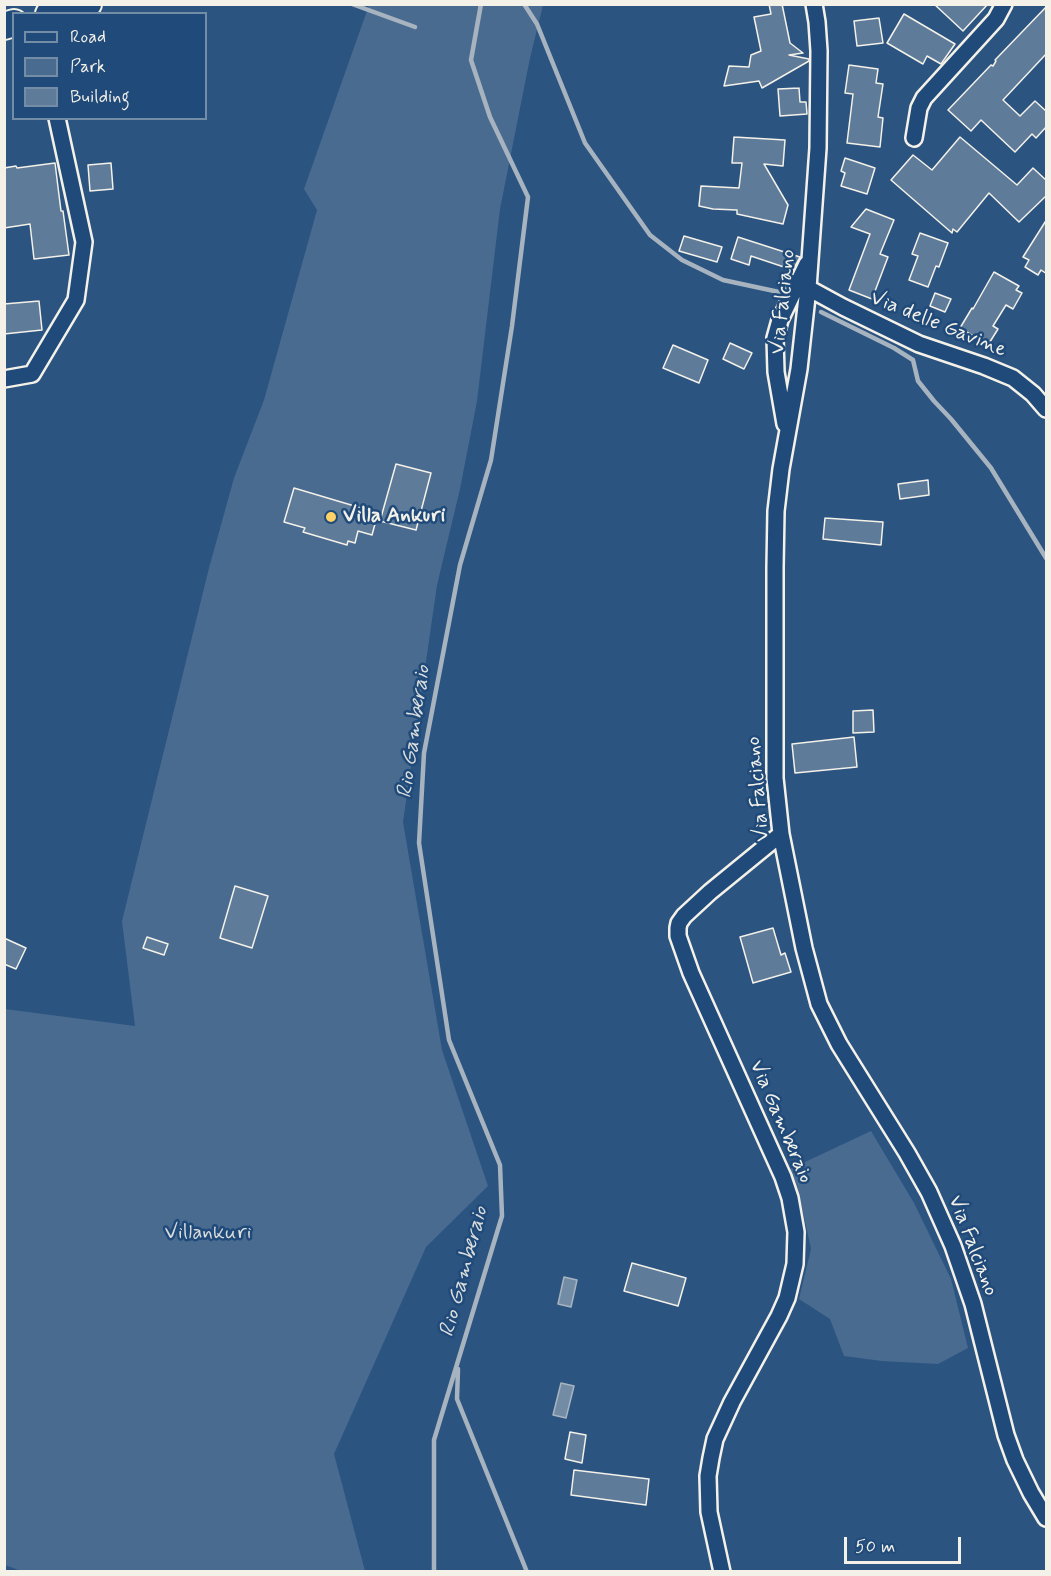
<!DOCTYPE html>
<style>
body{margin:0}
#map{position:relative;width:1051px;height:1576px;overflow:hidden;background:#2c5481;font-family:Mynerve,sans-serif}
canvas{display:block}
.frame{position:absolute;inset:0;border:6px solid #f4f1e8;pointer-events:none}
.legend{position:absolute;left:12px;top:12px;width:195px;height:108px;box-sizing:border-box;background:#1f4a7a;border:2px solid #748da6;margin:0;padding:8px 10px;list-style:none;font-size:18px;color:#f4f1e8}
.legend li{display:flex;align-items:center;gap:12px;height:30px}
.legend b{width:30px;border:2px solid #748da6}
.scale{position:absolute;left:844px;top:1537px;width:117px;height:27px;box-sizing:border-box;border:3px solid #f4f1e8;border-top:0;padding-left:8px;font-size:18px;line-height:21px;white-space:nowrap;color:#f4f1e8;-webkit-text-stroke:4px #1f4a7a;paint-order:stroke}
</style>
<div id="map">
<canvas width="1051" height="1576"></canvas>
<div class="frame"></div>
<ul class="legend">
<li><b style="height:8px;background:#1f4a7a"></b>Road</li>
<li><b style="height:16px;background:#496b90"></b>Park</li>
<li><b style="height:16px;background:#5e7b9a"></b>Building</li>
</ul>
<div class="scale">50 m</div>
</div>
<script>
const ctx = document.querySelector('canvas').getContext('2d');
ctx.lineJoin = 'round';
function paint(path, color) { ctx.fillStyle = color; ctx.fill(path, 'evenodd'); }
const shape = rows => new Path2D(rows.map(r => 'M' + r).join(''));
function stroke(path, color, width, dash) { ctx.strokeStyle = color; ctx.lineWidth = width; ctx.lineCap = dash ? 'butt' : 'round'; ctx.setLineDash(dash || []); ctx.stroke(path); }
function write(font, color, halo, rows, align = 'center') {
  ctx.font = font + ' Mynerve,sans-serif'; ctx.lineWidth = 5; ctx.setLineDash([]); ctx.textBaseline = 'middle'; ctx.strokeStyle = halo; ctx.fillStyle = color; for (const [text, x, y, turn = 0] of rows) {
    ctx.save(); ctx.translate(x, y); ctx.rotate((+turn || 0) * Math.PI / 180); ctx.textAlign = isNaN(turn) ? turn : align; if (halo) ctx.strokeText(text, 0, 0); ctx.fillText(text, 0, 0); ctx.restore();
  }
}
const green = shape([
 [369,5,543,5,530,58,500,209,477,401,460,489,437,585,403,822,442,1050,488,1186,426,1247,334,1454,365,1571,24,1572,5,1565,5,1009,135,1026,122,921,209,568,234,478,264,400,317,210,304,189],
 [871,1131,914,1203,951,1279,968,1348,938,1364,882,1361,844,1356,830,1319,799,1299,811,1249,801,1203,788,1170]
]);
const water = shape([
 [564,1277,577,1280,571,1307,558,1304,564,1277],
 [561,1383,574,1386,566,1418,553,1415,561,1383]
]);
const stream = shape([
 [352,4,415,27],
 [524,4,537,24,585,143,650,235,682,260,723,280,779,292],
 [821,312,894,348,913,360,918,381,934,401,951,419,991,468,1046,558],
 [458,1369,457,1399,527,1572],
 [434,1572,434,1440,502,1216,500,1165,449,1040,419,843,424,753,460,565,491,460,512,326,528,197,490,117,471,60,481,4]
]);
const building = shape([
 [769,4,782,4,790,43,803,53,789,55,809,59,809,61,762,88,759,81,724,86,729,66,749,67,751,55,761,51,754,17,771,14,769,4],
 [934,4,988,4,963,31,934,4],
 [1047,6,1047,53,1003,100,1020,116,1035,101,1047,112,1047,126,1036,138,1032,134,1015,152,981,120,971,131,948,110,991,65,993,66,996,61,995,60,1047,6],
 [904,14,955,44,941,64,927,56,923,64,887,43,904,14],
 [879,18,883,43,857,46,854,21,879,18],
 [849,65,878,69,876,83,883,84,878,117,883,118,880,147,847,143,853,94,845,93,849,65],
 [799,88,800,102,806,102,807,114,780,116,778,89,799,88],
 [734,137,785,140,783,166,764,164,788,205,783,224,737,214,737,210,713,209,699,206,701,186,739,188,742,163,732,163,734,137],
 [960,137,1017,185,1033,168,1047,181,1047,195,1019,222,989,193,957,232,953,229,952,233,891,180,913,155,932,170,960,137],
 [845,158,875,168,867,194,841,186,845,173,841,171,845,158],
 [55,163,61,211,63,211,69,255,34,259,30,224,4,228,4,168,16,166,17,168,55,163],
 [111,163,113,189,90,191,88,165,111,163],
 [866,209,894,220,880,254,888,257,872,299,849,290,870,234,851,227,866,209],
 [1047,219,1047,274,1041,270,1038,275,1025,267,1029,260,1023,257,1047,219],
 [920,233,948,243,939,267,936,266,928,287,909,280,918,256,912,254,920,233],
 [684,236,722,247,717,262,679,251,684,236],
 [738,237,800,257,793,270,751,256,749,265,731,259,738,237],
 [994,272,1019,286,1016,290,1022,293,1013,309,1006,305,993,326,998,329,988,345,960,328,972,308,973,309,994,272],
 [935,293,951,299,945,312,930,306,935,293],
 [39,301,42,330,4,334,4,304,39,301],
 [730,343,752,353,744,369,723,359,730,343],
 [673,345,708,360,699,383,663,368,673,345],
 [396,464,431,473,416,530,380,521,396,464],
 [928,480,929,495,900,499,898,484,928,480],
 [294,488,378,513,372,535,358,531,355,543,348,541,347,545,303,532,305,528,284,522,294,488],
 [825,518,883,522,881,545,823,539,825,518],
 [873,710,874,732,853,733,853,711,873,710],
 [854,737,857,767,795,773,792,744,854,737],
 [235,886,268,896,252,948,220,938,235,886],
 [773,928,781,955,785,953,791,972,753,983,740,937,773,928],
 [147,937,168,944,164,955,143,948,147,937],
 [4,938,26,948,16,969,4,964,4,938],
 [632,1263,686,1278,678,1306,624,1291,632,1263],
 [570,1432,586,1435,582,1463,565,1459,570,1432],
 [574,1470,649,1479,646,1505,571,1495,574,1470]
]);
const street = shape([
 [814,4,817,22,819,51,818,148,808,288,799,369,781,469,776,511,775,567,775,778,781,834,804,948,819,1004,839,1044,907,1153,929,1192,953,1246,973,1304,1006,1435,1015,1460,1031,1493,1046,1518],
 [914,138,919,108,924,98,996,19,1004,4],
 [808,288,843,307,919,344,984,366,1013,378,1033,394,1046,409],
 [4,379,32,374,76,300,84,242,57,118],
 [785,424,776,372,775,338,780,320,807,264],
 [722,1572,709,1512,708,1476,711,1458,715,1439,732,1402,779,1316,787,1298,795,1264,796,1232,790,1198,783,1177,691,973,678,936,678,928,679,923,684,916,710,892,781,834]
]);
const primary = shape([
 [49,14,88,4],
 [4,26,14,23]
]);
const markers = [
 [331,517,6,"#ffd166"]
];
const streetNames = [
 ["Via Falciano",784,302,-84],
 ["Via delle Gavine",938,325,22],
 ["Via Falciano",759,789,-95],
 ["Via Gamberaio",780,1122,67],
 ["Via Falciano",972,1246,69]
];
const poiNames = [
 ["Villa Ankuri",343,517]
];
const parkNames = [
 ["Villankuri",208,1234]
];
const waterNames = [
 ["Rio Gamberaio",415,732,-82],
 ["Rio Gamberaio",465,1272,-75]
];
paint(green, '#496b90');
paint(water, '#738ca6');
stroke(water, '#a7b4c0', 1.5);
stroke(stream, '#a7b4c0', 4.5);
paint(building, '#5e7b9a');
stroke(building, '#f4f1e8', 1.5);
stroke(street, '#f4f1e8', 20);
stroke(primary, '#f4f1e8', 30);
stroke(street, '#1f4a7a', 15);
stroke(primary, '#1f4a7a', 26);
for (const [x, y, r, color] of markers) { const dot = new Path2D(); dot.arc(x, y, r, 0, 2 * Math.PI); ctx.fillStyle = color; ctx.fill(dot); stroke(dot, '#1f4a7a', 2); }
write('21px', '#f4f1e8', '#1f4a7a', streetNames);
write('bold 21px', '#f4f1e8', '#1f4a7a', poiNames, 'left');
write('21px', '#dadddb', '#1f4a7a', parkNames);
write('italic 22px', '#dadddb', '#1f4a7a', waterNames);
</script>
